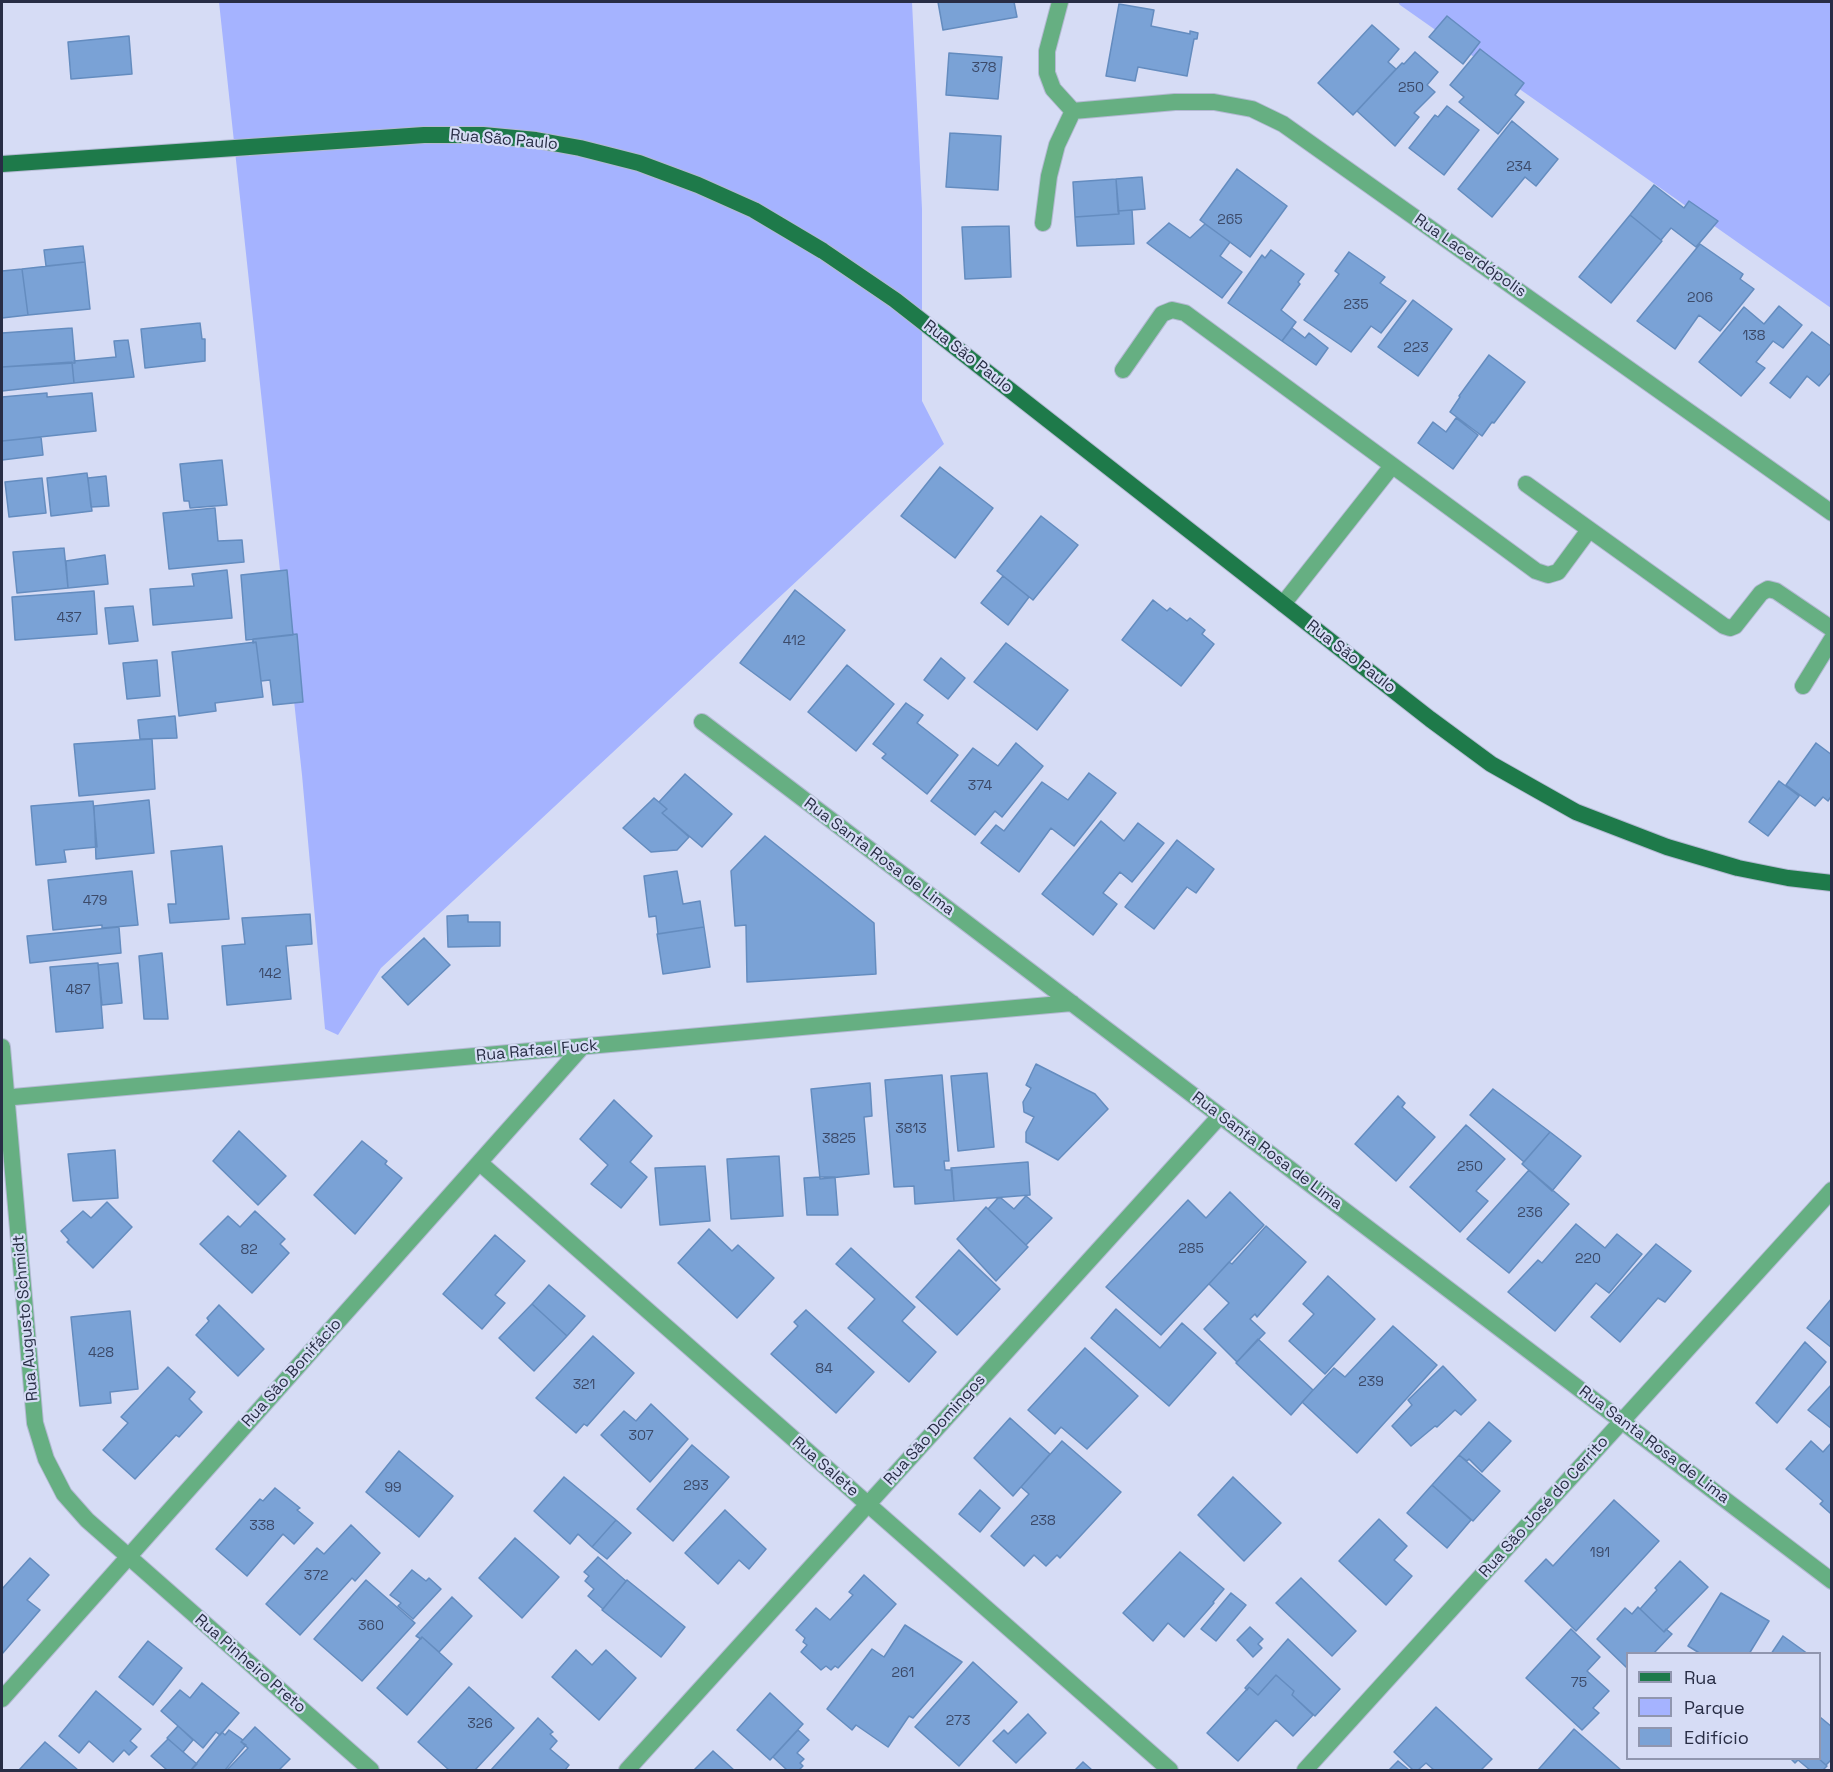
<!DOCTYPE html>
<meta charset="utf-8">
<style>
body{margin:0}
#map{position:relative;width:1833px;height:1772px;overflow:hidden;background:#d6dcf5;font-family:"Space Grotesk",sans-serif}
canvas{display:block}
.frame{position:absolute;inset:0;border:3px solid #282d45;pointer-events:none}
.legend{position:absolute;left:1626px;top:1652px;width:195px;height:108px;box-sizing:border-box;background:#d6dcf5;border:2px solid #9096af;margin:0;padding:8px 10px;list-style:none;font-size:18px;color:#282d45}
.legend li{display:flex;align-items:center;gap:12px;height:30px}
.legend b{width:30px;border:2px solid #9096af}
</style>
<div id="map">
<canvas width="1833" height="1772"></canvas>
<div class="frame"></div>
<ul class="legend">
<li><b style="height:8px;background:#1e7a4a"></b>Rua</li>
<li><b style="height:16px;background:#a5b3ff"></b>Parque</li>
<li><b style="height:16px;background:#7aa2d6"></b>Edifício</li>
</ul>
</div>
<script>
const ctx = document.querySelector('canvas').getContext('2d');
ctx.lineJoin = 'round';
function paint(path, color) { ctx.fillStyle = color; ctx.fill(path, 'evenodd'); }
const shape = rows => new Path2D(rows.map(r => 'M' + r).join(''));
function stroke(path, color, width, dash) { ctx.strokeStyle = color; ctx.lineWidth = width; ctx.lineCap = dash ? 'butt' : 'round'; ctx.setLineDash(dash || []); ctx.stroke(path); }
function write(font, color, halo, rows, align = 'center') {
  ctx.font = font + ' "Space Grotesk",sans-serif'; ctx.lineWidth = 4.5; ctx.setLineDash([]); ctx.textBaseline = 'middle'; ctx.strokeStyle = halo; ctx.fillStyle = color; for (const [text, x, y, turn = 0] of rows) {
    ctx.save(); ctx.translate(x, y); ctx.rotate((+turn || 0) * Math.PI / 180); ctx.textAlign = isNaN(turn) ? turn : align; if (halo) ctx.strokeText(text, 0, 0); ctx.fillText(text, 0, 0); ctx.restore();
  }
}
const green = shape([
 [219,2,912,2,922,209,922,401,944,444,381,968,338,1035,325,1029,302,775],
 [1398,2,1831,2,1831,308,1400,5]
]);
const building = shape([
 [938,2,1014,2,1017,17,943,30,938,2],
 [1119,4,1154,10,1151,26,1190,34,1190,31,1198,33,1197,39,1194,39,1187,76,1138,67,1135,81,1106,76,1119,4],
 [1447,16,1480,42,1463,64,1429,37,1447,16],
 [1372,25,1399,49,1388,62,1396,69,1353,115,1318,83,1372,25],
 [129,36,132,74,71,79,68,42,129,36],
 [1480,49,1524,83,1515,95,1524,102,1498,134,1459,102,1464,97,1450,85,1480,49],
 [1415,52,1438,72,1427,85,1435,92,1414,113,1419,117,1395,146,1357,111,1402,63,1404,64,1415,52],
 [949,53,1002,57,998,99,946,95,949,53],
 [1447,106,1479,130,1444,175,1409,148,1435,115,1438,117,1447,106],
 [1512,121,1558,159,1536,186,1525,177,1492,217,1458,189,1512,121],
 [950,133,1001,136,998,190,946,187,950,133],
 [1237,169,1287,206,1250,257,1200,220,1237,169],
 [1142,177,1145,209,1118,211,1116,179,1142,177],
 [1116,179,1119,214,1075,217,1073,182,1116,179],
 [1654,185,1684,208,1689,201,1718,221,1696,247,1671,228,1661,240,1630,215,1654,185],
 [1132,210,1134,244,1077,246,1075,217,1119,214,1118,211,1132,210],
 [1630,215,1662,241,1611,303,1579,277,1630,215],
 [1169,223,1190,238,1205,224,1230,242,1220,256,1242,272,1222,298,1147,243,1169,223],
 [1009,226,1011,277,965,279,962,227,1009,226],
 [1700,244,1743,274,1740,279,1754,289,1720,331,1699,315,1675,349,1637,321,1700,244],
 [83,246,85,262,46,266,44,250,83,246],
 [1271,250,1304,274,1298,282,1300,284,1281,310,1296,322,1282,341,1228,303,1262,255,1265,258,1271,250],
 [1349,252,1385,277,1380,283,1406,301,1381,333,1371,326,1351,352,1304,320,1339,274,1335,271,1349,252],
 [85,262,90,309,28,315,22,269,85,262],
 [22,269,28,315,2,318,2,271,22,269],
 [1413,300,1452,329,1418,376,1378,347,1413,300],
 [1779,306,1802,325,1783,348,1773,341,1756,362,1765,368,1741,396,1699,362,1744,307,1764,324,1779,306],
 [200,323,202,339,205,339,205,361,145,368,141,329,200,323],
 [72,328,75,363,2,367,2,333,72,328],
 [1292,328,1305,338,1309,333,1328,348,1316,365,1282,341,1292,328],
 [1812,332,1832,347,1832,371,1819,386,1807,376,1790,398,1770,383,1812,332],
 [128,340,134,377,74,383,72,363,75,363,74,361,116,357,114,341,128,340],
 [1489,355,1525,382,1494,423,1492,422,1482,436,1450,412,1460,397,1459,396,1489,355],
 [72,362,74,383,2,391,2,367,72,362],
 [47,393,47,397,92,393,96,431,2,441,2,397,47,393],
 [1456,418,1478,435,1453,469,1418,443,1433,422,1446,432,1456,418],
 [41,437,43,455,2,460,2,441,41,437],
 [222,460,227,505,190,508,189,501,184,501,180,464,222,460],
 [940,467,993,508,955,558,901,516,940,467],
 [87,473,92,511,51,516,47,478,87,473],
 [106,476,109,506,91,507,88,478,106,476],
 [42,478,46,513,9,517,5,482,42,478],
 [215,508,218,541,242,540,244,562,169,569,163,513,215,508],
 [1041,516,1078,545,1033,600,997,571,1041,516],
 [64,548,68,588,17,593,13,552,64,548],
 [105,555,108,584,68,588,66,561,105,555],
 [227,570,232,618,153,625,150,589,194,586,192,574,227,570],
 [287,570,293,635,246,640,241,575,287,570],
 [1003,576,1029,597,1008,625,981,603,1003,576],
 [795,590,845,630,790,700,740,663,795,590],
 [94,591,97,634,15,640,12,597,94,591],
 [1153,600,1167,611,1170,608,1187,621,1190,618,1205,630,1202,634,1214,644,1181,686,1122,640,1153,600],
 [133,606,138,641,109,644,105,608,133,606],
 [297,634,303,702,273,705,270,680,261,681,256,642,253,643,253,639,297,634],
 [256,642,263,697,215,703,216,711,179,716,172,652,256,642],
 [1006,643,1068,690,1037,730,974,682,1006,643],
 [941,658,965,678,948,699,924,680,941,658],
 [157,660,160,696,127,699,123,663,157,660],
 [847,665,894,704,856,751,808,712,847,665],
 [906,703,923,715,917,723,958,755,927,794,882,758,886,754,873,744,906,703],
 [175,716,177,738,140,739,138,720,175,716],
 [152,739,155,789,79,796,74,744,152,739],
 [1016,743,1043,766,1002,817,995,811,975,835,931,801,973,748,998,766,1016,743],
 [1816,743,1832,755,1832,795,1828,801,1823,797,1815,806,1786,785,1816,743],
 [1089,773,1116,793,1074,846,1051,828,1019,872,981,843,996,825,1004,831,1042,782,1068,800,1089,773],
 [685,774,732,814,702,847,662,813,667,809,659,802,685,774],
 [1779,781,1799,796,1768,836,1749,822,1779,781],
 [654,798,667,809,662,813,689,837,677,850,651,852,623,828,654,798],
 [149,800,154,853,96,859,94,806,149,800],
 [93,801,97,847,64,850,66,862,36,865,31,806,93,801],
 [1101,821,1124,841,1138,823,1164,843,1132,882,1120,872,1103,893,1117,904,1093,935,1042,894,1101,821],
 [765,836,874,923,876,974,747,982,746,925,735,926,731,871,765,836],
 [1177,840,1214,869,1196,893,1187,887,1154,929,1125,907,1177,840],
 [222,846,229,919,170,923,168,904,176,904,171,851,222,846],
 [132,871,138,925,102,928,102,925,53,930,48,880,132,871],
 [677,871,683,904,700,901,704,927,658,934,656,916,649,917,644,876,677,871],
 [310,914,312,944,286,946,291,999,227,1005,222,946,245,944,242,918,310,914],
 [468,915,468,922,500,922,500,946,448,947,447,916,468,915],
 [119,927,121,953,30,963,27,936,119,927],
 [704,927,710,967,663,974,657,934,704,927],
 [424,938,450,965,408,1005,382,977,424,938],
 [162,953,168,1019,144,1019,139,956,162,953],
 [98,963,103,1028,56,1032,50,967,98,963],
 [118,963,122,1003,102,1005,98,965,118,963],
 [1036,1064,1095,1094,1108,1109,1058,1160,1026,1142,1026,1132,1034,1117,1024,1112,1023,1102,1031,1088,1026,1085,1036,1064],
 [987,1073,994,1147,958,1151,951,1076,987,1073],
 [942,1075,949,1161,944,1161,945,1170,952,1170,954,1201,915,1204,914,1186,894,1187,885,1080,942,1075],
 [870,1083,872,1116,864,1117,869,1174,820,1179,811,1089,870,1083],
 [1493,1089,1550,1132,1524,1162,1470,1115,1493,1089],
 [1398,1096,1405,1103,1402,1107,1435,1137,1396,1181,1355,1144,1398,1096],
 [614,1100,652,1136,630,1162,647,1177,621,1208,591,1184,608,1165,580,1139,614,1100],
 [1466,1125,1505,1159,1476,1191,1488,1201,1460,1232,1410,1187,1466,1125],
 [239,1131,286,1176,258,1205,213,1161,239,1131],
 [1550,1132,1581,1156,1552,1191,1522,1164,1550,1132],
 [362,1141,387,1161,385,1164,402,1178,355,1234,314,1195,362,1141],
 [115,1150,118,1198,73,1201,68,1154,115,1150],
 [779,1156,783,1216,731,1219,727,1159,779,1156],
 [1028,1162,1030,1195,954,1201,951,1168,1028,1162],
 [705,1166,710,1221,660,1225,655,1168,705,1166],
 [1529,1170,1569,1204,1509,1273,1467,1239,1529,1170],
 [820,1177,835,1177,838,1215,807,1215,804,1178,820,1177],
 [1230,1192,1264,1225,1161,1335,1106,1287,1188,1200,1206,1218,1230,1192],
 [1026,1196,1052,1218,1026,1245,988,1209,998,1198,1001,1198,1014,1209,1026,1196],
 [107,1202,132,1227,93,1268,67,1242,69,1240,61,1231,83,1211,91,1218,107,1202],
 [986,1207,1028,1247,996,1281,957,1239,986,1207],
 [255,1211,285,1239,280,1244,289,1253,252,1293,200,1244,228,1216,240,1227,255,1211],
 [1576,1224,1605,1248,1617,1234,1642,1254,1609,1293,1596,1283,1555,1331,1508,1292,1538,1260,1542,1263,1576,1224],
 [1266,1226,1306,1262,1257,1317,1255,1314,1250,1319,1265,1333,1237,1362,1204,1329,1229,1303,1209,1284,1229,1262,1232,1264,1266,1226],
 [709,1229,732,1251,738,1245,774,1278,737,1318,678,1263,709,1229],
 [495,1235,525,1261,495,1295,505,1303,482,1329,443,1294,495,1235],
 [1656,1244,1691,1271,1665,1302,1658,1298,1620,1342,1591,1317,1656,1244],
 [851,1248,915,1307,902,1321,936,1352,909,1382,848,1328,875,1299,836,1264,851,1248],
 [959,1250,1000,1289,957,1335,916,1297,959,1250],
 [1328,1276,1375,1319,1325,1374,1289,1341,1314,1314,1303,1304,1328,1276],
 [549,1285,585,1316,567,1336,532,1304,549,1285],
 [1832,1298,1832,1348,1807,1328,1832,1298],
 [532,1304,567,1336,534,1371,499,1338,532,1304],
 [219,1305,264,1349,238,1376,196,1335,209,1321,207,1318,219,1305],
 [1116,1309,1160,1348,1182,1323,1216,1353,1169,1406,1091,1338,1116,1309],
 [806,1310,874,1372,836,1413,771,1354,798,1326,794,1322,806,1310],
 [130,1311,138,1389,110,1392,111,1403,80,1406,71,1317,130,1311],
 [1393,1326,1437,1365,1357,1453,1302,1402,1334,1368,1345,1377,1393,1326],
 [593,1336,634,1373,587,1426,584,1424,576,1433,536,1398,593,1336],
 [1258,1339,1313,1390,1291,1415,1236,1363,1258,1339],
 [1805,1342,1826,1362,1777,1423,1756,1403,1805,1342],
 [1085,1348,1138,1396,1087,1449,1061,1427,1055,1434,1028,1410,1085,1348],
 [1443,1366,1476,1400,1461,1415,1455,1410,1437,1427,1435,1426,1411,1446,1392,1426,1412,1405,1408,1400,1443,1366],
 [168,1367,195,1392,189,1399,202,1412,179,1437,176,1435,135,1479,103,1450,128,1423,121,1417,168,1367],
 [1832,1384,1832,1429,1808,1410,1832,1384],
 [651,1404,688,1439,650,1482,601,1435,624,1411,636,1421,651,1404],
 [1010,1418,1050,1454,1013,1496,974,1458,1010,1418],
 [1489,1422,1511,1441,1482,1472,1469,1459,1467,1461,1459,1455,1489,1422],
 [1062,1441,1121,1492,1060,1558,1057,1555,1046,1566,1034,1555,1024,1566,991,1536,1029,1494,1021,1487,1062,1441],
 [1811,1441,1823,1452,1832,1442,1832,1511,1830,1513,1820,1504,1823,1501,1786,1469,1811,1441],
 [692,1445,729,1477,673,1541,637,1509,692,1445],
 [399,1451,453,1496,419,1537,366,1492,399,1451],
 [1459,1455,1500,1491,1473,1521,1432,1485,1459,1455],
 [564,1477,616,1520,592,1547,578,1534,570,1544,534,1511,564,1477],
 [1233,1477,1281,1523,1244,1561,1198,1515,1233,1477],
 [1432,1485,1471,1520,1447,1548,1407,1513,1432,1485],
 [275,1488,300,1508,297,1510,313,1523,294,1544,283,1534,247,1576,216,1549,260,1499,263,1501,275,1488],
 [980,1490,1000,1508,980,1532,959,1514,980,1490],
 [1614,1500,1659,1541,1576,1631,1525,1581,1546,1559,1553,1566,1614,1500],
 [725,1510,766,1549,749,1569,739,1560,718,1584,685,1553,725,1510],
 [1379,1519,1407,1546,1394,1560,1412,1576,1386,1605,1339,1561,1379,1519],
 [616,1520,631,1533,607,1559,592,1547,616,1520],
 [351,1525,380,1553,355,1581,352,1578,300,1635,266,1604,317,1548,324,1554,351,1525],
 [515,1538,559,1577,522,1618,479,1578,515,1538],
 [1180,1552,1224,1589,1213,1602,1214,1603,1184,1637,1168,1623,1153,1641,1123,1613,1180,1552],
 [598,1557,626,1581,603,1609,588,1596,594,1589,585,1581,589,1576,584,1572,598,1557],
 [30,1558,49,1575,27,1600,40,1610,2,1654,2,1589,30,1558],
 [1680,1561,1708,1587,1664,1632,1640,1609,1657,1590,1655,1588,1680,1561],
 [412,1570,426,1581,429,1578,441,1589,413,1619,398,1606,401,1603,390,1595,412,1570],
 [864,1575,896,1604,838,1668,835,1666,831,1670,826,1666,821,1670,801,1652,807,1645,803,1642,805,1638,796,1630,816,1608,830,1620,853,1595,849,1592,864,1575],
 [1301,1578,1356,1631,1332,1656,1276,1603,1301,1578],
 [366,1580,415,1623,362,1681,314,1639,366,1580],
 [627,1580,685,1627,661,1657,602,1610,627,1580],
 [1231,1593,1246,1605,1216,1641,1201,1629,1231,1593],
 [1721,1593,1769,1621,1749,1654,1701,1654,1688,1646,1721,1593],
 [452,1597,472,1616,439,1652,422,1637,421,1639,416,1636,452,1597],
 [1638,1607,1664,1632,1666,1629,1672,1634,1653,1654,1628,1654,1628,1669,1597,1639,1625,1608,1632,1614,1638,1607],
 [905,1625,962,1662,913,1718,909,1716,888,1747,856,1725,852,1730,827,1709,872,1649,884,1657,905,1625],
 [1250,1627,1263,1639,1258,1644,1262,1648,1253,1657,1237,1640,1250,1627],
 [1571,1629,1600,1657,1587,1671,1609,1691,1593,1708,1599,1713,1582,1730,1526,1678,1571,1629],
 [1783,1636,1808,1654,1771,1654,1783,1636],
 [422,1637,452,1664,407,1715,377,1688,422,1637],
 [1288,1639,1340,1689,1315,1716,1292,1695,1294,1691,1276,1675,1258,1695,1249,1687,1247,1690,1245,1688,1288,1639],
 [148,1641,182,1668,153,1705,119,1677,148,1641],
 [576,1650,592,1665,606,1650,636,1678,599,1720,552,1677,576,1650],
 [973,1662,1017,1702,959,1766,915,1727,973,1662],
 [1276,1675,1294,1691,1292,1695,1313,1715,1293,1736,1276,1720,1238,1761,1207,1733,1249,1687,1258,1695,1276,1675],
 [202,1683,239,1713,220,1735,216,1732,203,1748,161,1711,180,1690,190,1698,202,1683],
 [469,1687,514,1728,475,1770,449,1770,418,1742,469,1687],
 [96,1691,141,1729,130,1741,137,1747,129,1755,124,1750,113,1762,89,1741,79,1753,59,1736,96,1691],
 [770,1693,803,1724,770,1760,737,1730,770,1693],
 [1436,1707,1492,1759,1481,1770,1434,1770,1426,1763,1418,1770,1413,1770,1394,1752,1436,1707],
 [1028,1714,1046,1733,1016,1763,993,1741,1004,1730,1008,1734,1028,1714],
 [1820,1717,1832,1727,1832,1759,1826,1765,1818,1758,1820,1717],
 [538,1718,553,1732,550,1734,557,1741,550,1749,569,1765,565,1770,491,1770,538,1718],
 [178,1726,193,1740,183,1752,167,1738,178,1726],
 [255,1727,290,1759,279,1770,227,1770,248,1748,241,1742,255,1727],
 [1574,1729,1621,1770,1538,1770,1574,1729],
 [229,1730,243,1740,241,1742,246,1745,225,1770,191,1770,222,1732,225,1735,229,1730],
 [798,1730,809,1740,797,1753,804,1759,800,1763,803,1766,799,1770,787,1770,773,1757,798,1730],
 [168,1739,197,1764,191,1770,167,1770,151,1756,168,1739],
 [45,1742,78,1770,19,1770,45,1742],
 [713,1751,734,1770,694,1770,713,1751],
 [1790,1758,1818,1758,1827,1766,1823,1770,1810,1770,1798,1760,1795,1763,1790,1758],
 [1398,1761,1409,1770,1389,1770,1398,1761],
 [1083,1762,1092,1770,1075,1770,1083,1762]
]);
const service = shape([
 [1123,370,1162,314,1172,310,1185,313,1536,571,1548,575,1558,572,1589,530],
 [1526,484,1724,626,1730,628,1735,626,1761,593,1768,589,1776,591,1832,629],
 [1283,604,1392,466],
 [1803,686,1832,639]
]);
const minor = shape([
 [1060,2,1047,51,1047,73,1053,89,1073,111],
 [1073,111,1175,102,1214,102,1252,109,1283,124,1832,513],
 [1043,223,1049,176,1057,145,1073,111],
 [702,722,1832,1581],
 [2,1047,35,1423,46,1459,64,1494,87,1520,371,1770],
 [2,1098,1072,1003],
 [480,1163,1170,1770],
 [2,1699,582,1047],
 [627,1770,1220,1116],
 [1305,1770,1832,1190]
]);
const primary = shape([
 [2,164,424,135,483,135,536,140,580,148,639,163,698,185,754,210,823,251,895,300,1430,719,1491,764,1576,812,1667,847,1738,868,1788,878,1832,883]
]);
const numberNames = [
 ["378",984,68],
 ["250",1411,88],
 ["234",1519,167],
 ["265",1230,220],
 ["206",1700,298],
 ["235",1356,305],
 ["138",1754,336],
 ["223",1416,348],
 ["437",69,618],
 ["412",794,641],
 ["374",980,786],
 ["479",95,901],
 ["142",270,974],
 ["487",78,990],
 ["3813",911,1129],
 ["3825",839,1139],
 ["250",1470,1167],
 ["236",1530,1213],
 ["285",1191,1249],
 ["82",249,1250],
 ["220",1588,1259],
 ["428",101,1353],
 ["84",824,1369],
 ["239",1371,1382],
 ["321",584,1385],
 ["307",641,1436],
 ["293",696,1486],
 ["99",393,1488],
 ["238",1043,1521],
 ["338",262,1526],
 ["191",1600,1553],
 ["372",316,1576],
 ["360",371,1626],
 ["261",903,1673],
 ["75",1579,1683],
 ["273",958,1721],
 ["326",480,1724]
];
const streetNames = [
 ["Rua São Paulo",504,140,5],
 ["Rua Lacerdópolis",1470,256,35],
 ["Rua São Paulo",968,357,38],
 ["Rua São Paulo",1351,657,38],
 ["Rua Santa Rosa de Lima",879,857,37],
 ["Rua Rafael Fuck",537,1051,-5],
 ["Rua Santa Rosa de Lima",1267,1151,37],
 ["Rua Augusto Schmidt",26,1318,-95],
 ["Rua São Bonifácio",292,1373,-48],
 ["Rua São Domingos",935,1430,-48],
 ["Rua Santa Rosa de Lima",1654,1445,37],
 ["Rua Salete",825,1467,41],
 ["Rua São José do Cerrito",1544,1507,-48],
 ["Rua Pinheiro Preto",250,1664,41]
];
paint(green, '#a5b3ff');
paint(building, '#7aa2d6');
stroke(building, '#648cbf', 1.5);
stroke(service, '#b3b9d2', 18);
stroke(minor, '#b3b9d2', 18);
stroke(primary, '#b3b9d2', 18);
stroke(service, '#66af82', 16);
stroke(minor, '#66af82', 16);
stroke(primary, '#1e7a4a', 16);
write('14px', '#3c4a69', null, numberNames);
write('16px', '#282d45', '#d6dcf5', streetNames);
</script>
